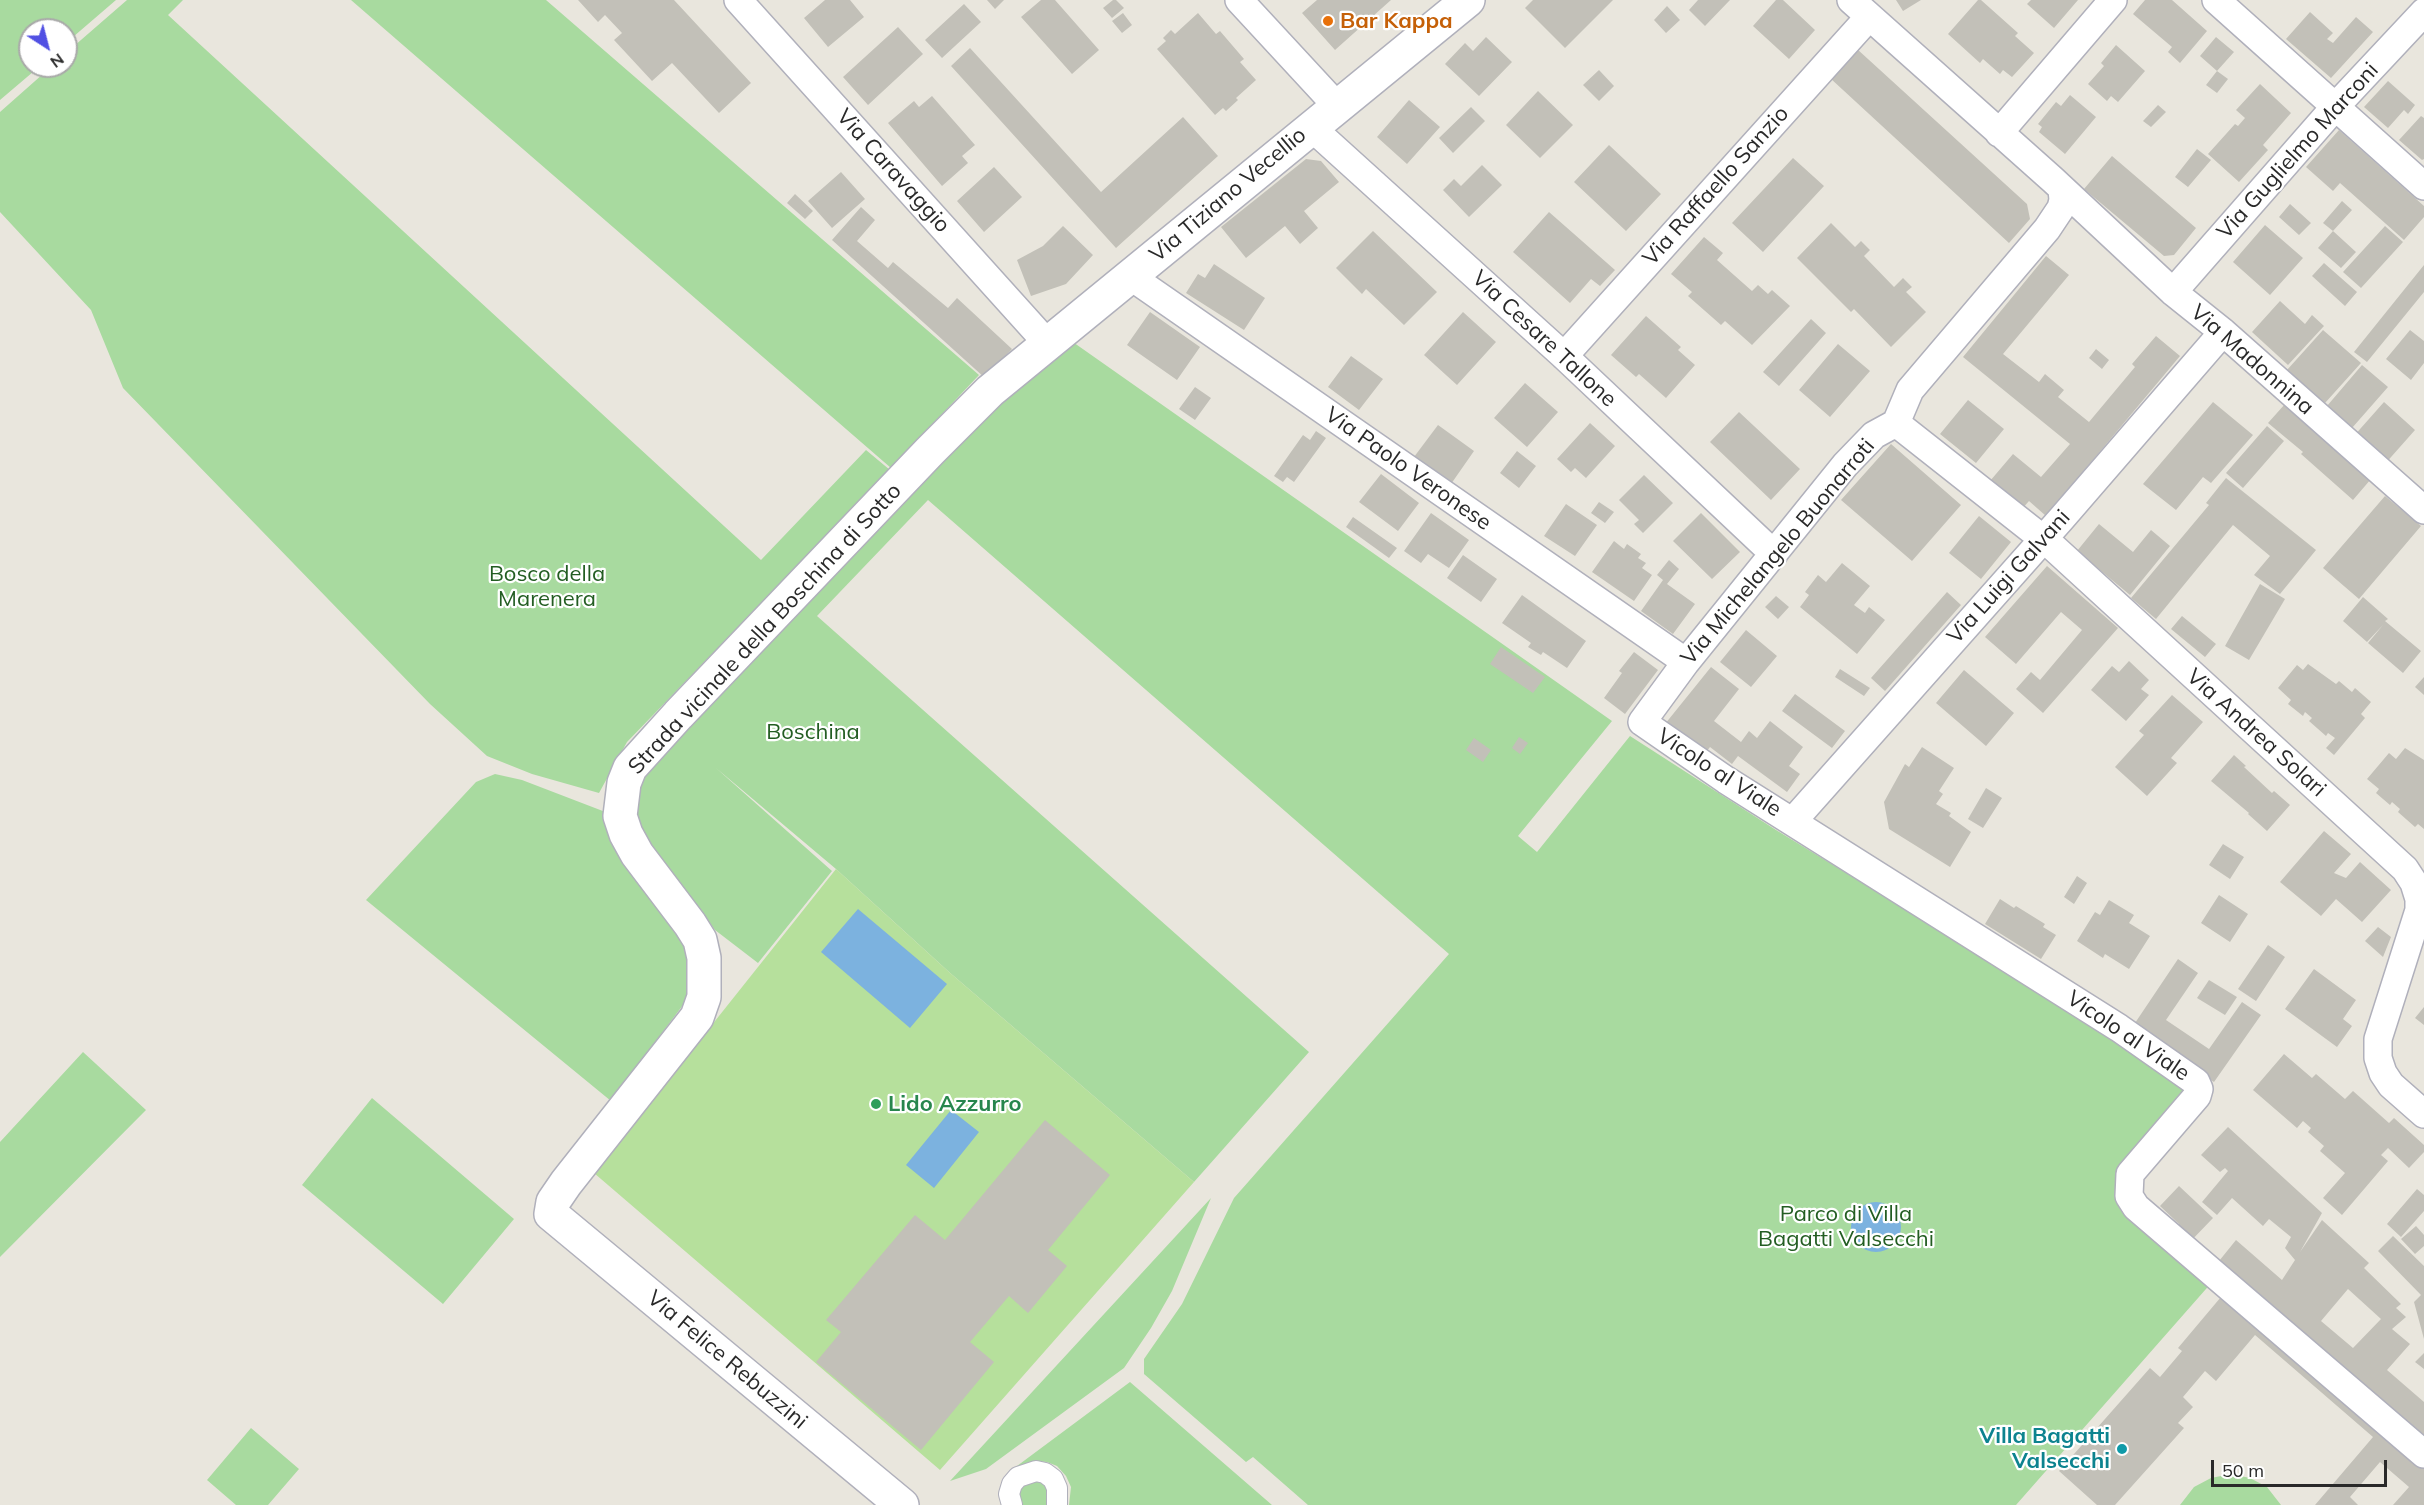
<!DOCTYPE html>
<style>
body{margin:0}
#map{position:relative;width:2424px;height:1505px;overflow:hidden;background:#e9e6dd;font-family:Mulish,sans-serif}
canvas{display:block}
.north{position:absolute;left:18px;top:18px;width:60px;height:60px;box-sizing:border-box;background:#fff;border:2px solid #a9a9a9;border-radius:50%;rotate:144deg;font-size:16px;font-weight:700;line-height:24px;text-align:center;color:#292929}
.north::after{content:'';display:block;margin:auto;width:21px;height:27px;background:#5150e3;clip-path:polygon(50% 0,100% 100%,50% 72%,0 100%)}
.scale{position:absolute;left:2211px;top:1460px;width:176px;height:27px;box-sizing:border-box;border:3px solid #292929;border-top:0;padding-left:8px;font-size:18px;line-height:21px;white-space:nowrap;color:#292929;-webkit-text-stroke:4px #fff;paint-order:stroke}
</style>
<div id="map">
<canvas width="2424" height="1505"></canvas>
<div class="north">N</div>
<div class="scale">50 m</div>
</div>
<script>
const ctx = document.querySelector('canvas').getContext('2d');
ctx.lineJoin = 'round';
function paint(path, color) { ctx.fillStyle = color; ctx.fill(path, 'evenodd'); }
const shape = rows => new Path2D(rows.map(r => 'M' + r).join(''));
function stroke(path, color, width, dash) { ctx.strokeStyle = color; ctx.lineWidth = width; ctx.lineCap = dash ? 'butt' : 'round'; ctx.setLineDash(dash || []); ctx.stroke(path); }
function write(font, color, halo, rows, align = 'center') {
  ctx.font = font + ' Mulish,sans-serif'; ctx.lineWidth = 4.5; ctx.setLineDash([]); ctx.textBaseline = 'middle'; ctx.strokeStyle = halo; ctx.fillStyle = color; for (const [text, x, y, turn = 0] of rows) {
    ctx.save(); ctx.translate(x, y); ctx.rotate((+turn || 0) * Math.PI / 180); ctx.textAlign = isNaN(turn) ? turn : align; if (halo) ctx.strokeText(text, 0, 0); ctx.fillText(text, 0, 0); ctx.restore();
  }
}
const green = shape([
 [0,0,116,0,66,43,66,30,30,30,30,66,40,66,0,100],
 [127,0,183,0,168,15,761,560,866,450,890,470,627,742,599,793,532,774,487,756,430,704,123,388,91,310,0,212,0,112,52,66,66,66,66,53],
 [351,0,546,0,979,375,891,468],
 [1070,340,1612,721,1518,836,1537,852,1630,736,1776,830,2188,1082,2188,1093,2121,1180,2213,1281,2016,1505,1308,1505,1253,1457,1246,1462,1144,1374,1144,1359,1182,1304,1234,1198,1449,954,928,500,817,616,1309,1052,1194,1182,949,972,836,869,716,768,832,871,758,963,715,930,638,828,635,794,642,777,1001,394],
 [495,774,522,780,608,813,690,943,692,993,611,1101,366,900,476,782],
 [83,1052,146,1110,0,1257,0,1142],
 [372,1098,514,1219,443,1304,302,1185],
 [1211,1198,1172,1291,1151,1328,1124,1368,986,1469,950,1481],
 [1130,1382,1272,1505,1069,1505,1071,1487,1066,1476,1057,1466,1047,1462,1034,1461,1017,1469,1017,1466],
 [251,1428,299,1469,268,1505,236,1505,207,1480],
 [2231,1474,2250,1478,2267,1487,2281,1505,2180,1505,2194,1487,2211,1478],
 [1034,1480,1043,1482,1049,1489,1047,1505,1022,1505,1018,1499,1019,1490,1025,1482]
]);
const pitch = shape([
 [836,869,949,972,1194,1182,940,1470,594,1173]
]);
const water = shape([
 [858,909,947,984,910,1028,821,952],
 [951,1110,979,1132,934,1188,906,1165],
 '1851 1227a25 25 0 1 1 50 0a25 25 0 1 1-50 0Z'
]);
const building = shape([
 [578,0,674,0,751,83,719,113,672,63,652,81,614,40,622,33,605,15,598,22],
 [825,0,850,0,864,17,828,47,804,18],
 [987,0,1004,0,995,9],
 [1041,0,1055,0,1099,50,1072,74,1021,17],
 [1113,0,1116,0,1124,8,1112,18,1103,8],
 [1317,0,1391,0,1335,50,1302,13],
 [1533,0,1613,0,1565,48,1525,8],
 [1698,0,1730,0,1705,26,1689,10],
 [1776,0,1783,0,1815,30,1789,59,1753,26],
 [1896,0,1921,0,1903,11],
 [1978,0,1981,0,2018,33,2015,36,2034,53,2012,77,2003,70,2000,74,1983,59,1980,63,1948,34],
 [2031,0,2078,0,2054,28,2027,4],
 [2145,0,2172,0,2207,31,2180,63,2168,52,2172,47,2133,14],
 [964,4,981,22,942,58,925,40],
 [1667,6,1680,20,1666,33,1654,20],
 [2310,12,2333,33,2327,39,2333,43,2356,17,2373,32,2331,78,2286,39],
 [1123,13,1132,25,1122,33,1112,21],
 [1198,13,1216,34,1220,31,1244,59,1240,62,1256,80,1236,98,1238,100,1226,111,1223,108,1215,115,1157,49,1166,41,1163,38,1171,30,1175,34],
 [898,27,923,54,868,105,843,77],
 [1486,37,1512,62,1479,96,1445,64,1465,43,1473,51],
 [2216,37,2234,52,2217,71,2200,56],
 [2116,45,2145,71,2118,102,2111,96,2107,101,2088,84,2104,66,2101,63],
 [970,48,1101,192,1183,117,1218,156,1116,248,951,66],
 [1857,49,2027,204,2030,219,2009,243,1830,78],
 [1599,70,1614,86,1599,101,1583,85],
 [2217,71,2228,79,2217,93,2206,85],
 [2388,81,2415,105,2408,114,2404,110,2388,128,2364,107],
 [2260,84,2291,113,2263,145,2268,150,2239,182,2208,154,2235,124,2238,126,2245,118,2236,110],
 [1538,91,1573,125,1540,158,1506,125],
 [2070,95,2096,117,2065,154,2039,132,2042,127,2038,124,2056,102,2061,106],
 [932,96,975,145,962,156,968,163,942,186,888,123,914,101,919,107],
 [1409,100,1440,127,1407,164,1377,137],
 [2158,105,2166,112,2151,127,2143,121],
 [1471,107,1485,121,1453,153,1439,138],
 [2421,116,2424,118,2424,159,2422,160,2399,140],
 [2339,130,2424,206,2424,217,2404,240,2340,183,2333,191,2306,167],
 [1609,145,1661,194,1626,231,1574,182],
 [2197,149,2211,160,2188,187,2175,177],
 [2112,156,2196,228,2174,255,2164,256,2084,189],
 [1793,158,1824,186,1763,252,1732,223],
 [1306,159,1321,161,1339,182,1304,211,1318,228,1300,244,1285,226,1246,258,1221,227],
 [1482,165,1502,185,1469,217,1443,190,1454,179,1461,186],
 [994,167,1022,197,984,232,957,201],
 [841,172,865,199,832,228,808,201],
 [795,194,813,211,805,219,787,203],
 [2342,201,2352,210,2333,231,2323,223],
 [2290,204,2311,223,2299,235,2279,217],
 [861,207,875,220,857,241,888,268,893,262,948,308,957,298,1012,349,985,378,832,240],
 [1549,212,1615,270,1600,286,1591,279,1570,303,1513,252],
 [1831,223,1855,247,1861,241,1870,250,1864,256,1894,287,1903,278,1912,287,1906,292,1926,312,1891,347,1854,309,1851,312,1797,258],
 [2265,225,2303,258,2270,295,2233,262],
 [1063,226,1093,255,1066,284,1031,296,1017,260,1043,246],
 [2385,226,2403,242,2361,288,2343,272],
 [1373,231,1437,292,1404,325,1366,289,1362,294,1336,268],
 [2333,231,2356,252,2341,268,2318,248],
 [1704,237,1723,253,1717,260,1752,291,1758,285,1768,294,1772,290,1790,306,1752,345,1725,321,1721,325,1688,296,1692,292,1671,274],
 [2046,256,2069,275,2003,354,2039,382,2045,374,2064,390,2058,397,2089,422,2135,367,2132,364,2156,336,2180,356,2046,516,2029,501,2022,509,1990,481,2013,454,2041,477,2070,444,1963,357],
 [2324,263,2357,292,2345,306,2312,276],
 [1214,264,1265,298,1244,330,1186,293,1198,274,1205,278],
 [2424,265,2424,292,2367,362,2354,352],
 [2280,301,2305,324,2312,315,2324,326,2288,365,2252,332],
 [1150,312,1200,347,1177,380,1127,345],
 [1463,312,1496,342,1457,385,1424,355],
 [1646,316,1681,347,1678,350,1695,365,1666,398,1639,374,1636,377,1611,355],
 [1811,319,1826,333,1779,386,1763,372],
 [2323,330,2361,363,2325,403,2287,370],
 [2410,330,2424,341,2424,363,2411,380,2386,359],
 [1838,344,1870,371,1830,417,1799,390],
 [2096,349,2109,360,2102,369,2089,358],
 [1351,356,1383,379,1359,410,1328,387],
 [2362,365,2388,387,2352,428,2327,406],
 [1525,383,1558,412,1527,447,1494,418],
 [1195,387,1211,398,1195,420,1179,409],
 [1968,400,2004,429,1976,463,1940,434],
 [2213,402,2253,435,2211,483,2203,477,2176,510,2143,484],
 [2384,402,2415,430,2384,465,2353,437],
 [2285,404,2371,479,2353,500,2301,454,2303,452,2268,423],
 [1739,412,1800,469,1771,500,1710,442],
 [1590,423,1615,446,1586,478,1575,468,1571,472,1557,459],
 [1438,425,1474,451,1451,484,1414,457],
 [2267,426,2284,441,2243,488,2226,473],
 [1316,431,1326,438,1294,482,1287,477,1283,482,1274,476,1303,435,1310,440],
 [1891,444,1961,505,1912,561,1841,500],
 [1517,451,1536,466,1519,488,1500,473],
 [1381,474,1419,503,1398,531,1359,502],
 [1644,475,1673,503,1643,533,1634,524,1639,520,1619,500],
 [2226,478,2316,550,2280,594,2254,575,2270,556,2233,525,2156,619,2131,598,2209,505,2206,503],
 [2385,496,2421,526,2359,599,2323,568],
 [1599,502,1614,512,1605,523,1591,513],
 [1566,504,1597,525,1575,556,1544,536],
 [1431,513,1469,540,1449,568,1428,554,1421,563,1404,551],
 [1701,513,1740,552,1712,579,1673,541],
 [1979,516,2011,542,1981,579,1949,553],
 [1353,517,1397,548,1389,558,1346,527],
 [2099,524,2133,552,2151,530,2170,546,2130,595,2077,551],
 [1614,541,1624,549,1627,544,1641,554,1638,558,1646,563,1642,568,1652,575,1634,601,1592,572],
 [1463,555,1497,579,1481,602,1447,578],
 [1669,560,1679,569,1667,584,1695,604,1673,634,1641,611,1663,580,1657,575],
 [1842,563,1870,586,1854,605,1865,613,1869,607,1885,620,1857,654,1800,607,1809,595,1805,592,1818,575,1826,582],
 [2047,566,2118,628,2043,713,2016,689,2031,672,2040,680,2082,630,2061,612,2016,664,1985,637],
 [2260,584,2285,599,2249,660,2225,646],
 [1947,592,1961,605,1885,691,1871,678],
 [1522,595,1586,641,1567,668,1543,652,1541,655,1528,647,1531,643,1502,623],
 [1776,596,1789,607,1778,619,1765,607],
 [2363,597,2388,619,2385,621,2421,651,2403,673,2368,643,2383,625,2367,642,2343,621],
 [2182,616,2216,644,2205,657,2171,629],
 [1746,630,1777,656,1751,687,1720,662],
 [1501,647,1545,677,1533,693,1490,664],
 [1634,652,1658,670,1625,714,1604,698,1622,673,1619,671],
 [2129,661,2149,680,2141,689,2149,695,2126,721,2091,690,2112,666,2119,672],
 [2308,664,2336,684,2339,681,2352,692,2355,688,2371,702,2361,714,2365,718,2334,755,2326,748,2335,738,2328,733,2326,736,2309,721,2312,718,2305,712,2303,716,2288,704,2291,700,2278,688,2297,665,2303,670],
 [1711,667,1739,689,1714,721,1741,742,1749,731,1757,738,1770,721,1803,747,1789,766,1800,774,1787,792,1738,756,1732,764,1710,747,1700,760,1665,724],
 [1840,669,1870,688,1864,696,1835,677],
 [1964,670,2014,713,1986,746,1936,703],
 [2424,677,2424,695,2415,687],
 [1795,694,1845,731,1832,748,1782,711],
 [2172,695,2203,722,2171,758,2177,763,2147,796,2115,767,2144,735,2139,731],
 [1519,737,1528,743,1520,754,1512,748],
 [1474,738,1491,750,1483,762,1466,750],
 [1922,747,1954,768,1939,791,1943,794,1936,804,1951,813,1949,816,1971,832,1950,867,1889,829,1884,802,1905,764,1909,767],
 [2405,748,2424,760,2424,829,2418,824,2415,827,2398,812,2400,809,2392,802,2390,805,2376,793,2379,789,2367,779,2389,753,2396,759],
 [2234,755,2246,766,2244,767,2272,793,2274,791,2290,805,2267,831,2248,814,2249,813,2211,781],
 [1986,788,2002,798,1983,828,1968,819],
 [2324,831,2351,854,2334,873,2346,878,2360,862,2391,890,2362,922,2336,899,2321,916,2280,882],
 [2223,844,2244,857,2230,879,2209,865],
 [2077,876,2087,883,2074,904,2064,897],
 [2219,895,2248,914,2230,942,2201,923],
 [2000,899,2014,908,2016,906,2045,924,2043,927,2056,935,2041,959,1985,924],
 [2109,900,2134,915,2129,923,2150,936,2129,969,2105,954,2103,958,2077,941,2095,912,2100,915],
 [2378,927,2391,937,2383,957,2365,941],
 [2268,945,2285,957,2256,1001,2238,989],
 [2178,959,2198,973,2166,1020,2209,1049,2242,1002,2261,1015,2214,1082,2133,1026],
 [2314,969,2356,1000,2343,1019,2352,1026,2337,1047,2285,1009],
 [2209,980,2237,997,2225,1015,2197,998],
 [2424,1007,2424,1025,2415,1018],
 [2284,1054,2312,1078,2316,1074,2345,1099,2353,1091,2389,1123,2394,1118,2424,1145,2424,1152,2409,1168,2388,1148,2381,1155,2388,1161,2342,1215,2323,1198,2345,1173,2320,1151,2324,1146,2308,1132,2311,1128,2303,1121,2297,1128,2253,1090],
 [1045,1120,1110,1175,1048,1250,1067,1266,1028,1313,1009,1296,970,1342,994,1362,921,1450,816,1362,841,1332,826,1320,915,1215,945,1240],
 [2228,1127,2322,1213,2300,1252,2322,1220,2369,1263,2364,1268,2401,1304,2396,1308,2406,1317,2392,1329,2410,1344,2387,1370,2424,1402,2424,1444,2215,1266,2236,1240,2282,1280,2295,1260,2285,1248,2291,1237,2269,1219,2263,1226,2232,1198,2217,1215,2202,1202,2228,1171,2225,1168,2220,1172,2201,1155],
 [2348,1289,2381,1319,2353,1348,2321,1321],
 [2179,1186,2213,1218,2188,1244,2173,1230,2179,1224,2160,1206],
 [2417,1189,2424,1195,2424,1211,2401,1237,2387,1224],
 [2416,1226,2424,1235,2424,1246,2415,1254,2401,1239],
 [2393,1236,2424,1266,2424,1339,2414,1302,2421,1295,2378,1251],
 [2226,1291,2424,1462,2424,1505,2393,1505,2409,1487,2380,1462,2350,1497,2358,1505,2315,1505,2373,1437,2255,1335,2216,1381,2205,1371,2183,1397,2193,1407,2178,1423,2184,1428,2115,1505,2097,1505,2059,1471,2150,1368,2160,1377,2182,1351,2178,1348],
 [2424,1353,2424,1369,2415,1362]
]);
const pedestrian = shape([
 [1012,1505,1009,1494,1012,1484,1018,1477,1036,1471,1045,1473,1053,1479,1057,1488,1057,1505]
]);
const minor = shape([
 [738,0,1047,343],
 [1239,0,1337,106],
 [1851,0,2053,180,2173,292,2223,332,2424,510],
 [2216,0,2424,186],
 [1311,127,1564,356,1774,554],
 [1999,133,2113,0],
 [1130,276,1686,662],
 [2173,292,2335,107,2424,12],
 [1564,356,1869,17],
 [1896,423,1874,435,1845,465,1686,662,1642,722,1726,780,2119,1028,2196,1082,2199,1089,2197,1096,2130,1174,2129,1196,2136,1207,2424,1454],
 [1896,423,2052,546,2405,869,2414,883,2419,899,2419,910,2378,1039,2378,1058,2383,1073,2391,1085,2424,1114],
 [1896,423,1910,390,2047,229,2061,208,2063,200,2062,189],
 [1793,821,2062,518,2223,332]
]);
const tertiary = shape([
 [902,1505,551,1214,553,1202,566,1183,697,1017,704,997,704,958,700,940,690,924,637,854,626,834,620,816,624,783,630,768,678,715,930,451,990,391,1468,0]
]);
const markers = [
 [1328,21,6,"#e8710a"],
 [876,1104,6,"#2e9e5b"],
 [2122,1449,6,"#0f9aa8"]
];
const foodNames = [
 ["Bar Kappa",1340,21]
];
const streetNames = [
 ["Via Guglielmo Marconi",2298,151,-48],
 ["Via Caravaggio",893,171,48],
 ["Via Raffaello Sanzio",1716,186,-48],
 ["Via Tiziano Vecellio",1228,195,-40],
 ["Via Cesare Tallone",1544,339,43],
 ["Via Madonnina",2252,360,41],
 ["Via Paolo Veronese",1408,469,35],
 ["Via Michelangelo Buonarroti",1778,552,-50],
 ["Via Luigi Galvani",2009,577,-48],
 ["Strada vicinale della Boschina di Sotto",765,629,-47],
 ["Via Andrea Solari",2256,733,42],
 ["Vicolo al Viale",1719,773,33],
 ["Vicolo al Viale",2128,1036,34],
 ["Via Felice Rebuzzini",727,1360,40]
];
const parkNames = [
 ["Bosco della",547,574],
 ["Marenera",547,599],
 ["Boschina",813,732],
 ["Parco di Villa",1846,1214],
 ["Bagatti Valsecchi",1846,1239]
];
const leisureNames = [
 ["Lido Azzurro",888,1104]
];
const cultureNames = [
 ["Villa Bagatti",2110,1436],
 ["Valsecchi",2110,1461]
];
paint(green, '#a8da9f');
paint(pitch, '#b6e09c');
paint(water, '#7cb2df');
paint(building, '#c2c0b8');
stroke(pedestrian, '#b0b0bb', 22);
stroke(minor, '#b0b0bb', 30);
stroke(tertiary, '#b0b0bb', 36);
stroke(pedestrian, '#fff', 20);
stroke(minor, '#fff', 27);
stroke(tertiary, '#fff', 33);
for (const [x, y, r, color] of markers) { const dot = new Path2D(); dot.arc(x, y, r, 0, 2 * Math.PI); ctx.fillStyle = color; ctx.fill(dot); stroke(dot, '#fff', 2); }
write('bold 22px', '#c56008', '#fff', foodNames, 'left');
write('22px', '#292929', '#fff', streetNames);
write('22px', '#235d22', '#fff', parkNames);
write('bold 22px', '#27864d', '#fff', leisureNames, 'left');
write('bold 22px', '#0d838f', '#fff', cultureNames, 'right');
</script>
